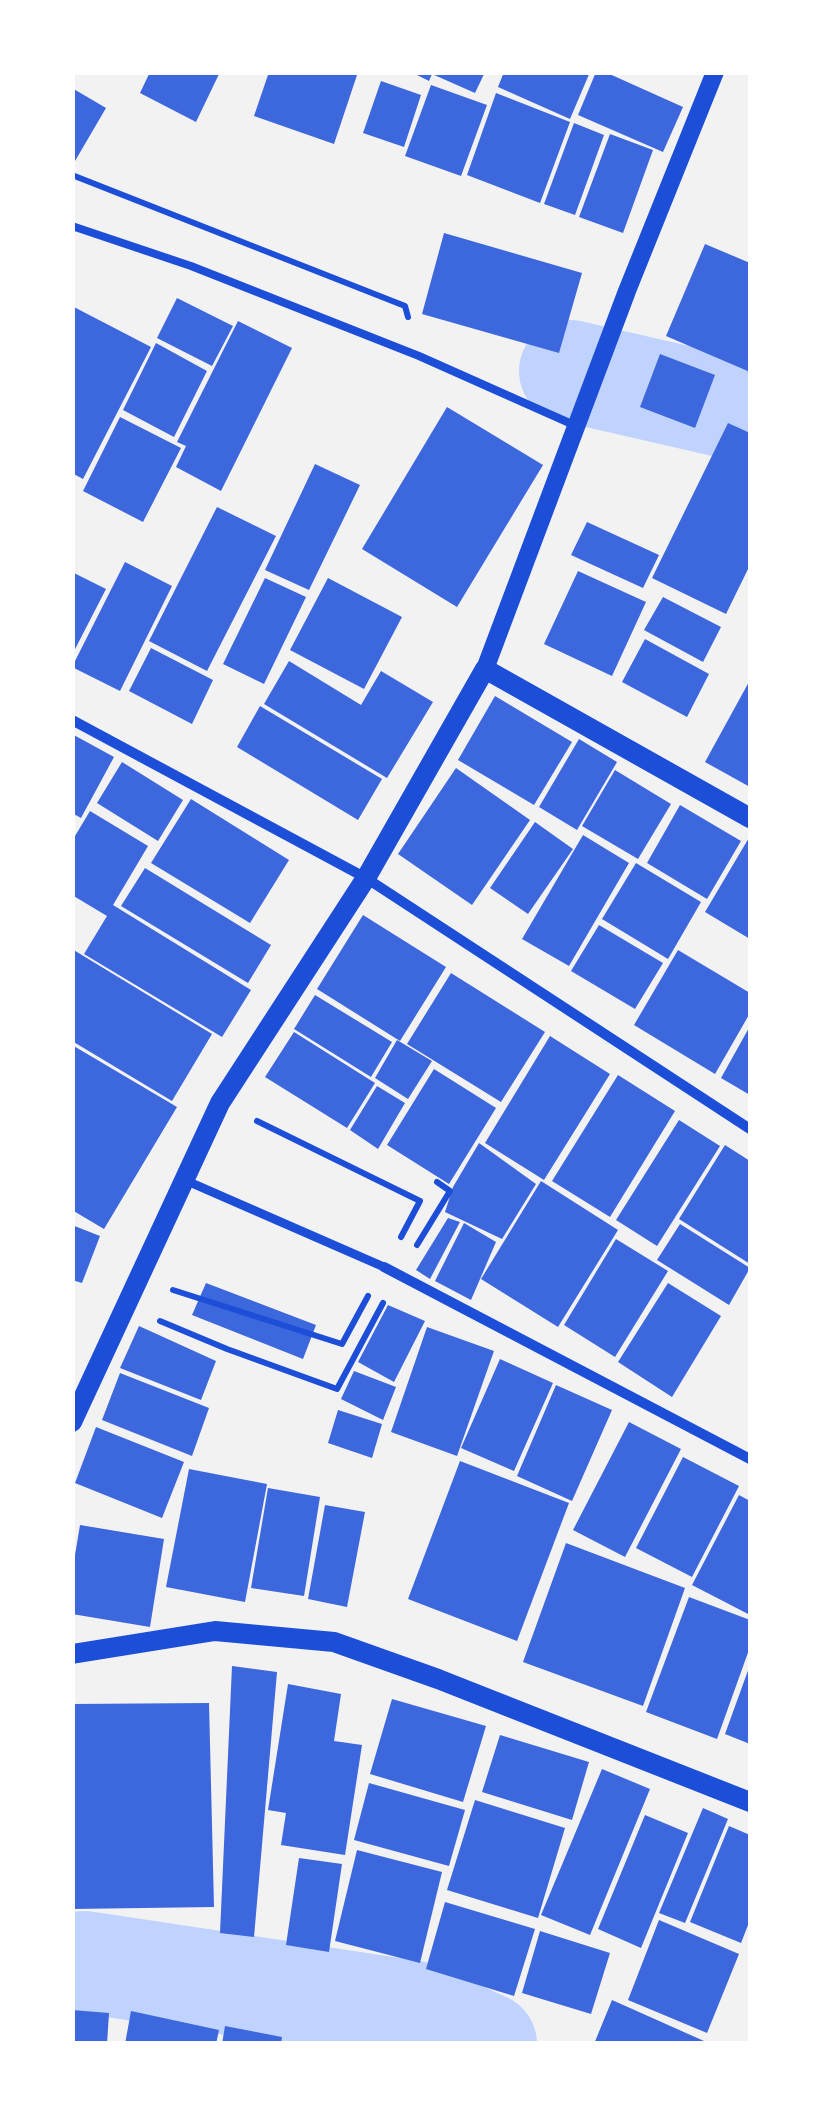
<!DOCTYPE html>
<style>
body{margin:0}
#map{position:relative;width:823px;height:2116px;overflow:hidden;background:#f2f2f2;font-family:"Source Sans 3",sans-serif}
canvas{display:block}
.frame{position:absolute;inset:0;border:75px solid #fff;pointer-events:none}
</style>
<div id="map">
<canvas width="823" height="2116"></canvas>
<div class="frame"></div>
</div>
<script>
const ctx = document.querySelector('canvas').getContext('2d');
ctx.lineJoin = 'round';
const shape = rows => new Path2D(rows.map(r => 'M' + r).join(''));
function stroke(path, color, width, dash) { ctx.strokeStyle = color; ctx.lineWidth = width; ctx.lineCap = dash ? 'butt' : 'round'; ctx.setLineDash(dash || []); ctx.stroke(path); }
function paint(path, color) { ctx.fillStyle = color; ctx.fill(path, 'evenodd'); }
const river = shape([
 [570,371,740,410,750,416],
 [72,1963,84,1962,416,2012,486,2044]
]);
const building = shape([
 [150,72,220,72,196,122,140,93],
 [269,72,358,72,334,144,254,116],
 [411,72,485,72,475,93,432,74,429,81],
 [504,72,590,72,570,119,498,87],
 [596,72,605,72,683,107,663,152,578,115],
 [381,81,421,95,404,147,363,133],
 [431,85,487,105,461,176,405,156],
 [72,88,106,108,75,161,72,160],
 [496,93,570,122,540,203,467,175],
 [574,123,604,135,575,215,544,204],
 [610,134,653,150,623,233,579,217],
 [444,233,582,273,559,353,422,314],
 [705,244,750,263,750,372,666,336],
 [177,298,233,326,212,366,157,338],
 [72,306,151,347,83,479,72,473],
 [238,321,292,348,221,491,176,467,186,446,177,442],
 [156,343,207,371,174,437,123,410],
 [660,354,715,375,695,428,640,407],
 [447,407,543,465,457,607,362,549],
 [120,417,181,448,143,522,83,491],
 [728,423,750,433,750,565,726,614,652,578],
 [315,464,360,485,309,590,265,570],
 [217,507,276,536,207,671,149,641],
 [587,522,659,555,643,588,571,555],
 [125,562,172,586,120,691,72,667],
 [578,571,646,602,612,676,544,644],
 [72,572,106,589,72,655],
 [265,578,306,597,264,684,223,664],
 [328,578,402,617,364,689,290,650],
 [663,597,721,627,703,662,644,630],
 [645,639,709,674,687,717,622,682],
 [151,648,213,680,192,724,129,691],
 [289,661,361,705,381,671,433,702,387,778,264,704],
 [750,680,750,787,705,762],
 [495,696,572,742,534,805,458,760],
 [260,706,382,779,358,820,237,747],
 [72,734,114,757,81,818,72,813],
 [579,739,617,762,577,830,539,807],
 [122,762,183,800,158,841,97,803],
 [456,768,530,820,472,905,398,854],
 [615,770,671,804,638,859,582,826],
 [191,799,289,860,250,923,151,863],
 [680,805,741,841,707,899,647,863],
 [90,811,148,846,113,905,251,990,222,1037,84,954,107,916,72,895,72,841],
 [535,822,573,849,528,914,490,888],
 [583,835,629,863,569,966,522,939],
 [750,836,750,939,705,912],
 [636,863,701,902,668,959,602,919],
 [145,868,271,945,248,983,121,906],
 [363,915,446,967,400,1041,317,989],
 [599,925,663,963,635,1009,571,971],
 [72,949,212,1034,172,1101,72,1041],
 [678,950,750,993,750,1013,715,1074,634,1025],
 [451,973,545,1032,501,1102,407,1044],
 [315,995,392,1042,371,1077,294,1029],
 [750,1026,750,1095,721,1078],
 [294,1032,375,1083,347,1128,265,1077],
 [550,1036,610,1074,544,1180,485,1143],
 [397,1040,432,1061,408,1099,375,1078],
 [72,1045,177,1107,104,1229,72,1210],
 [434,1069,496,1108,449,1184,387,1145],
 [618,1075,675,1111,610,1217,552,1181],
 [377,1086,405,1103,378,1149,350,1130],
 [679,1120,720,1146,657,1246,616,1220],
 [479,1143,536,1184,502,1239,445,1212,453,1187],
 [725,1145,750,1161,750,1264,679,1219],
 [541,1181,618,1230,558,1327,481,1279],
 [448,1218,460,1222,430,1279,416,1270],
 [464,1223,496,1242,471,1300,435,1281],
 [680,1224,750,1268,729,1305,657,1260],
 [72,1225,100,1236,82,1283,72,1280],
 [616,1239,668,1271,615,1357,564,1325],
 [206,1283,316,1325,303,1359,192,1315],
 [668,1283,721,1316,672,1397,618,1362],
 [388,1305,425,1321,394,1382,358,1362],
 [139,1326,216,1361,201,1400,120,1368],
 [427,1327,494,1351,457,1456,391,1432],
 [500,1359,553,1383,514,1471,461,1448],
 [354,1371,396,1387,383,1420,341,1399],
 [120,1373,209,1408,192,1456,102,1420],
 [556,1385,612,1410,572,1501,517,1476],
 [338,1410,382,1424,372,1458,328,1443],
 [629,1422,681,1449,625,1557,573,1530],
 [96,1427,184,1462,162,1518,75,1483],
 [683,1457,739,1486,692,1577,636,1548],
 [460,1461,569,1503,517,1641,408,1599],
 [189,1469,267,1484,245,1602,166,1587],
 [268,1488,320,1497,304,1596,251,1588],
 [739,1495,750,1501,750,1615,692,1585],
 [325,1505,365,1512,347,1607,308,1599],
 [80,1525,164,1539,150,1627,72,1614,72,1573],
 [566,1543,685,1588,643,1706,523,1662],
 [689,1597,750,1620,750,1647,717,1739,646,1712],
 [750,1665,750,1744,725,1734],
 [232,1666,277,1672,254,1937,220,1933],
 [288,1684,341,1694,334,1741,362,1745,345,1855,281,1845,286,1813,268,1810],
 [392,1699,486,1726,463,1802,370,1774],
 [209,1703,214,1907,72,1909,72,1704],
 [500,1735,589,1762,572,1820,482,1792],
 [602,1769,650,1789,590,1935,541,1915],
 [369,1783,465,1810,449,1866,354,1840],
 [475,1800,565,1828,538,1918,447,1890],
 [703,1808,728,1819,685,1923,659,1913],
 [645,1815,688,1833,641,1948,598,1929],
 [729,1826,750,1835,750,1920,741,1943,690,1922],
 [357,1850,442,1872,420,1963,335,1941],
 [299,1858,342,1864,329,1952,286,1945],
 [445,1902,535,1929,514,1996,426,1969],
 [659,1920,739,1954,707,2033,628,2000],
 [540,1931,610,1953,591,2014,522,1993],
 [612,2000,704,2041,703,2044,594,2044],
 [72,2010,109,2013,107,2044,72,2044],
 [131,2011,219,2030,216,2044,125,2044],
 [225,2026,282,2037,281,2044,222,2044]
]);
const path = shape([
 [72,175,405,306,408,317],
 [257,1121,420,1201,401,1237],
 [417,1245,450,1191,437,1182],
 [173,1290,342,1344,368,1296],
 [160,1321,227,1349,337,1389,383,1303]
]);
const service = shape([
 [72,226,191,266,419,356,574,425]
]);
const pedestrian = shape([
 [187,1181,384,1267]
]);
const minor = shape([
 [72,720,366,878,750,1129],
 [384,1267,750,1459]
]);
const tertiary = shape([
 [485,669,627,291,715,72]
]);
const secondary = shape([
 [72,1422,220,1103,366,878,485,669,750,818],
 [72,1654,215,1631,334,1642,438,1679,750,1802]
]);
stroke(river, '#bfd3fe', 102);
paint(building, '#3d67dc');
stroke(path, '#1d4ed8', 6);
stroke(service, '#1d4ed8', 8);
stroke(pedestrian, '#1d4ed8', 9);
stroke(minor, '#1d4ed8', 10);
stroke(tertiary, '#1d4ed8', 18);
stroke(secondary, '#1d4ed8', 20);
</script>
